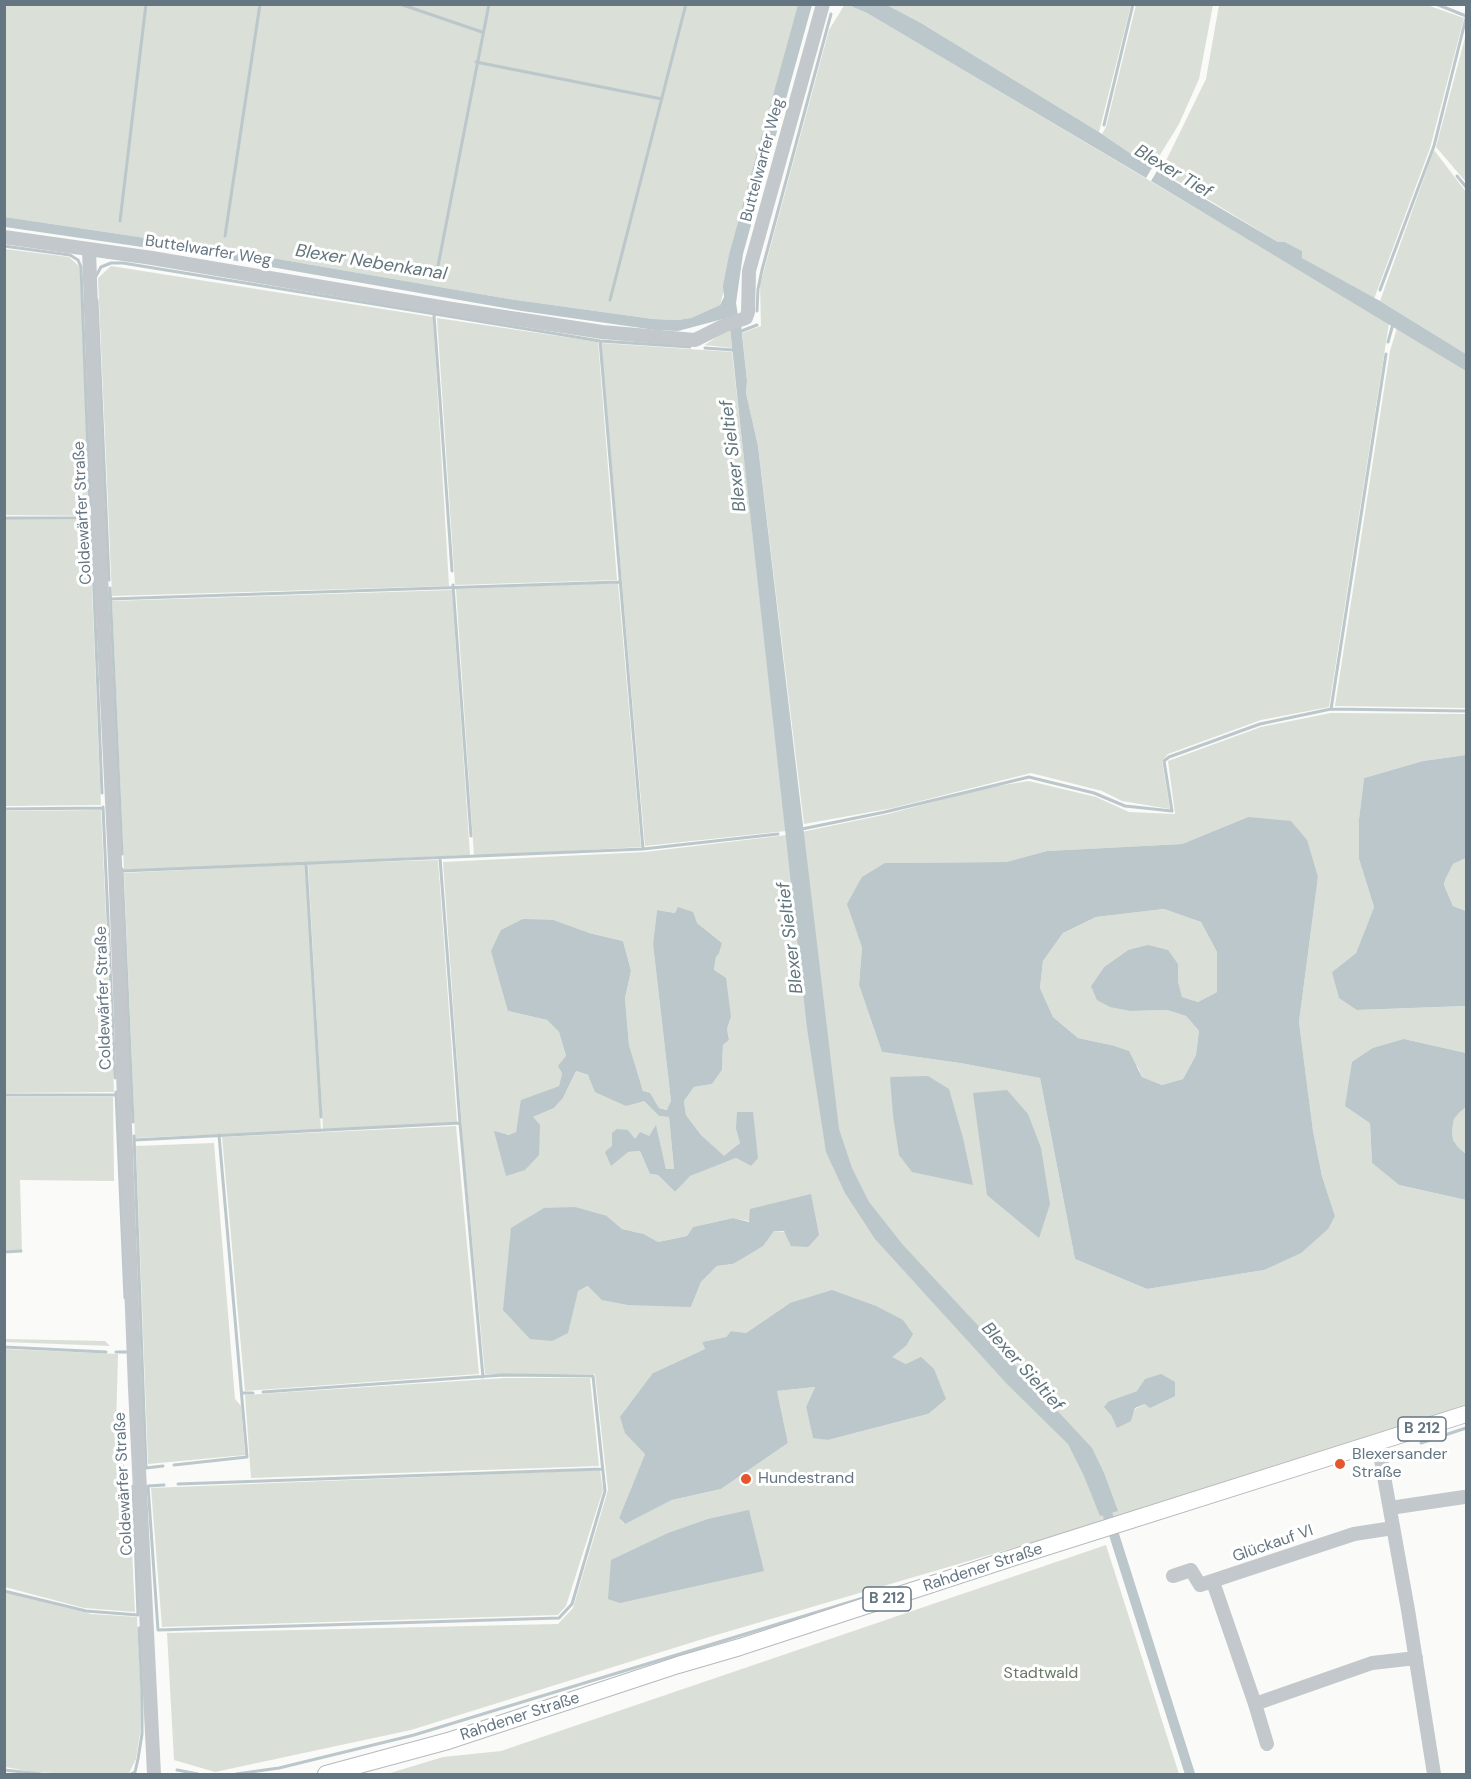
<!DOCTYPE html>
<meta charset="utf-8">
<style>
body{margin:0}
#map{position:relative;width:1471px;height:1779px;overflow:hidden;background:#fafaf8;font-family:"DM Sans",sans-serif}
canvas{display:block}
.frame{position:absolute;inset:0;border:6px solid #657683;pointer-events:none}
</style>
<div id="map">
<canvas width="1471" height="1779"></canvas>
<div class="frame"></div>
</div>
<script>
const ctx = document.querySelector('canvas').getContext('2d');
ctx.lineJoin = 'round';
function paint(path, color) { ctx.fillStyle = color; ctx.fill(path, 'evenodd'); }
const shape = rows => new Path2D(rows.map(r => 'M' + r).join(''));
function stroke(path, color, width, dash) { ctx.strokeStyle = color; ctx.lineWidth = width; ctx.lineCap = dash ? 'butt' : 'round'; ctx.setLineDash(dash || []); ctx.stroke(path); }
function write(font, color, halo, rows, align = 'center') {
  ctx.font = font + ' "DM Sans",sans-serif'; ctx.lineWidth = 6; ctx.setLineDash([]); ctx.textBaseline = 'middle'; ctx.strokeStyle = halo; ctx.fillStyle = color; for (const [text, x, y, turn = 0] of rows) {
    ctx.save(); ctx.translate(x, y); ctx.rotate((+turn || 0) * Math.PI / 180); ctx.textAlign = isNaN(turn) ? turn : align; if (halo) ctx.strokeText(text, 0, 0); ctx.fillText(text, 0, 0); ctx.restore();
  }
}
const green = shape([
 [845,4,867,13,950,62,1389,323,1329,707,1261,720,1168,754,1162,761,1170,809,1122,801,1102,791,1031,773,893,808,804,824,758,446,746,393,747,381,742,333,761,326,760,285,829,30],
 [5,5,801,5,720,305,691,318,678,320,653,319,509,299,226,250,5,217],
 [887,5,1131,5,1099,132,921,23],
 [1136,5,1213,5,1199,79,1179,124,1152,168,1102,134,1106,127],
 [1219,5,1427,5,1464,18,1430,148,1374,299,1302,258,1302,251,1285,242,1278,242,1161,171,1206,79],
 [1466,34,1466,182,1436,147],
 [1434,150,1466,192,1466,354,1380,301],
 [5,249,69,257,80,267,90,516,5,515],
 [111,266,433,317,449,586,112,596,98,278],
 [437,318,598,342,617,580,455,585],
 [730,328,732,348,705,345],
 [1397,328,1466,371,1465,708,1335,706,1390,351],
 [601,343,732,352,786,831,645,846],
 [4,519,89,520,101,805,5,806],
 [618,583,641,847,474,856,456,589],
 [452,590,470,855,124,870,112,601],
 [1331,713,1466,714,1466,755,1423,761,1364,778,1359,819,1359,859,1374,907,1356,953,1332,972,1357,1010,1466,1006,1466,1053,1404,1039,1370,1123,1372,1163,1399,1185,1466,1200,1466,1407,1071,1531,706,1638,411,1730,215,1772,174,1760,167,1633,558,1624,573,1608,608,1490,595,1374,485,1374,463,1144,443,862,645,852,787,835,888,814,984,788,1029,781,1096,797,1129,812,1175,814,1168,761,1261,727],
 [1248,817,1318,877,1299,1022,1313,1131,1322,1176,1335,1216,1264,1270,1147,1289,1075,1259,1040,1078,960,1063,882,1052,859,985,862,947,885,863,1006,862,1047,851,1182,844],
 [657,910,675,913,697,923,722,943,716,957,714,971,731,1017,727,1029,729,1040,723,1045,722,1070,712,1084,694,1087,684,1101,686,1115,701,1135,724,1157,740,1143,736,1129,751,1166,736,1158,689,1176,675,1192,658,1175,650,1174,640,1151,628,1152,622,1130,628,1130,635,1140,649,1136,656,1126,666,1169,674,1169,669,1117,659,1116,644,1101,587,1075,576,1071,563,1098,554,1108,533,1117,507,1176,495,1132,510,1135,516,1132,522,1100,559,1086,566,1056,559,1032,547,1020,508,1011,589,933,623,941,631,971,625,998,629,1045,643,1091,650,1094,659,1108,668,1110,671,1101,653,944],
 [607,1216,622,1229,644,1234,658,1242,687,1236,693,1227,733,1218,819,1235,774,1231,733,1264,717,1266,701,1282,691,1307,589,1286,578,1291],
 [790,1303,906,1346,891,1357,906,1364,928,1414,828,1440,813,1437,806,1407,815,1387,777,1391,788,1443,721,1489,672,1500,624,1524,619,1518,645,1454,653,1373,705,1349,702,1342,726,1337,731,1331,746,1333],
 [1137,1391,1145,1404,1135,1409,1131,1420,1117,1427,1111,1415,1109,1401],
 [101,810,114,1092,5,1093,5,811],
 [1466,858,1466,911,1453,906,1444,885,1445,880,1453,864],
 [438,860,457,1122,323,1130,308,864],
 [305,864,321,1130,135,1138,124,873],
 [1164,909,1201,922,1217,952,1217,992,1198,1002,1182,997,1178,981,1178,964,1128,950,1104,967,1091,986,1131,1011,1167,1010,1186,1016,1199,1031,1196,1055,1183,1079,1162,1085,1142,1077,1138,1067,1111,1045,1078,1038,1053,1017,1040,988,1043,961,1063,933,1096,917],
 [5,1097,113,1097,114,1181,20,1180,22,1250,5,1251],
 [1466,1107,1466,1154,1458,1147,1453,1140,1452,1130,1454,1119,1459,1113],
 [456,1126,479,1374,245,1391,222,1137],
 [214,1143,235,1399,241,1406,245,1455,148,1464,136,1146],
 [5,1339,105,1341,110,1346,5,1342],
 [5,1349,118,1354,116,1429,129,1489,135,1612,84,1608,5,1587],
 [505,1378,590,1378,599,1466,251,1478,245,1395],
 [600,1470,603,1490,566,1606,558,1615,162,1627,151,1488],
 [1106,1545,1179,1774,387,1774,443,1757,501,1751],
 [8,1593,91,1614,137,1617,141,1694,140,1733,136,1759,129,1773,124,1774,74,1774,33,1772,5,1767,4,1594]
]);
const water = shape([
 [798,5,812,5,743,254,736,303,738,316,727,320,723,319,678,331,655,330,522,311,231,260,5,227,5,217,226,250,509,299,653,319,678,320,691,318,720,305,724,297,723,286,729,255],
 [848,5,887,5,921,23,1099,132,1152,168,1146,178,867,13],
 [1157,171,1278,242,1285,242,1302,251,1302,258,1380,301,1466,354,1466,371,1151,181],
 [741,325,747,381,746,393,758,446,839,1129,852,1168,869,1202,903,1245,1092,1448,1104,1473,1118,1511,1100,1516,1084,1476,1068,1444,1007,1384,875,1239,845,1193,826,1152,807,1028,741,432,730,328],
 [1466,755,1466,858,1453,864,1445,880,1444,885,1453,906,1466,911,1466,1006,1357,1010,1339,998,1332,972,1356,953,1374,907,1359,859,1359,819,1364,778,1423,761],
 [1248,817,1291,821,1307,840,1318,877,1299,1022,1313,1131,1322,1176,1335,1216,1328,1229,1301,1253,1264,1270,1147,1289,1075,1259,1040,1078,960,1063,882,1052,859,985,862,947,847,904,862,877,885,863,1006,862,1047,851,1182,844],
 [1164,909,1201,922,1217,952,1217,992,1198,1002,1182,997,1178,981,1178,964,1168,950,1148,945,1128,950,1104,967,1091,986,1097,1000,1110,1007,1131,1011,1167,1010,1186,1016,1199,1031,1196,1055,1183,1079,1162,1085,1142,1077,1129,1051,1111,1045,1078,1038,1053,1017,1040,988,1043,961,1063,933,1096,917],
 [678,907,693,912,697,923,722,943,719,953,716,957,714,970,726,978,731,1017,727,1029,729,1040,723,1045,722,1070,712,1084,694,1087,684,1101,686,1115,701,1135,724,1156,740,1143,736,1129,737,1112,753,1112,758,1158,751,1166,736,1158,690,1176,675,1192,658,1175,650,1174,640,1151,628,1152,611,1166,605,1152,612,1146,612,1133,617,1129,628,1130,635,1139,640,1132,649,1136,656,1125,666,1169,674,1169,669,1117,659,1116,644,1101,626,1106,595,1092,588,1075,576,1071,563,1098,554,1108,533,1117,540,1125,539,1155,525,1170,506,1176,494,1131,509,1135,516,1132,521,1100,559,1086,562,1073,558,1066,566,1056,559,1032,547,1020,508,1011,491,951,501,930,523,919,553,920,589,933,623,941,631,971,625,998,629,1045,643,1091,650,1093,659,1108,667,1110,671,1101,653,944,657,910,675,913],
 [1404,1039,1466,1053,1466,1107,1459,1113,1454,1119,1452,1130,1453,1140,1458,1147,1466,1154,1466,1200,1399,1185,1372,1163,1370,1123,1345,1106,1352,1062,1373,1048],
 [928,1076,949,1089,963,1138,973,1185,912,1172,899,1155,893,1115,890,1077],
 [1007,1090,1028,1114,1041,1148,1050,1204,1039,1238,987,1195,973,1093],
 [811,1194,819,1235,808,1247,791,1246,784,1231,774,1231,763,1246,733,1264,717,1266,701,1282,691,1307,628,1305,602,1300,588,1286,578,1291,568,1333,552,1341,530,1339,503,1310,511,1228,544,1208,575,1207,607,1216,622,1229,644,1234,658,1242,687,1236,693,1227,733,1218,749,1222,750,1209],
 [832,1290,876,1306,903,1320,913,1334,906,1346,892,1357,906,1364,921,1357,934,1369,946,1399,928,1414,828,1440,813,1438,806,1407,815,1387,777,1391,788,1443,721,1489,672,1500,625,1524,619,1518,645,1454,625,1433,620,1417,653,1373,705,1349,702,1342,726,1337,731,1331,746,1333,790,1303],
 [1161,1374,1175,1382,1175,1396,1150,1408,1145,1404,1135,1408,1131,1421,1117,1428,1111,1415,1104,1407,1109,1401,1137,1391,1145,1379],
 [749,1510,764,1571,620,1603,608,1599,611,1560,668,1533,708,1519]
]);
const stream = shape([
 [400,4,482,32],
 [1436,4,1466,16],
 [476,62,662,99],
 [1104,125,1133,4],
 [1457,176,1466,187],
 [120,221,146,4],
 [225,236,260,4],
 [4,246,70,255,78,260,81,267,90,505],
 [437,271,489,4],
 [96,276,101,267,111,263,123,263,600,341,690,347],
 [1380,290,1434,146,1466,18],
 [97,300,109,580],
 [610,300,686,4],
 [757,311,758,289,762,270,831,14],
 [434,315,452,571],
 [739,332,757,325],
 [600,341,643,849],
 [1388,342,1393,324],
 [705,348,733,350],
 [91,517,102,793],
 [4,518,91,518],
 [453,585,471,836],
 [110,588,122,854],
 [110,599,619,582],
 [1331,709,1386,354],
 [103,807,115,1078],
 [4,809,103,808],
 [802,829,885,812,1029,777,1094,793,1125,806,1172,811,1164,761,1169,757,1260,724,1331,709,1466,711],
 [440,858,460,1123,483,1377],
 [306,863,321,1117],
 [122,869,133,1122],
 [122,871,643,849,778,834],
 [116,1092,125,1298],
 [4,1095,116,1095],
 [134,1136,146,1468,163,1466],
 [134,1140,460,1123],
 [4,1252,21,1251],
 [4,1347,106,1352],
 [116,1352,128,1352],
 [243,1393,253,1393],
 [1421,1443,1466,1428],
 [174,1465,247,1457,219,1135],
 [178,1484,602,1469],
 [164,1485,148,1486,158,1630,559,1618,572,1604,605,1491,593,1376,503,1375,263,1392],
 [4,1591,86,1611,138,1615,133,1486],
 [4,1770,41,1774],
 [177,1770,198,1774],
 [131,1774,135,1772,138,1759,142,1734,142,1692,139,1628],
 [236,1774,279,1768,414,1735,873,1595]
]);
const canal = shape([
 [1104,1503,1190,1774]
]);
const minor = shape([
 [4,237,152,258,452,309,602,332,695,340,723,326,746,318,748,312,749,271,823,4],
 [89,250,98,512,115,863,135,1388,154,1774],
 [1378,1443,1408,1610,1434,1774],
 [1390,1508,1464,1497],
 [1173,1576,1191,1570,1200,1585,1354,1534,1393,1528],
 [1213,1582,1255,1704,1267,1744],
 [1255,1704,1372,1663,1416,1658]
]);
const major = shape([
 [326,1774,448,1741,678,1665,740,1647,1021,1555,1466,1414]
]);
const markers = [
 [1340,1464,6,"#e4572e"],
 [746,1479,6,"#e4572e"]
];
const shields = [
 [1422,1429,48],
 [887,1599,48]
];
const shieldNames = [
 ["B 212",1422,1429],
 ["B 212",887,1599]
];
const streetNames = [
 ["Buttelwarfer Weg",763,160,-75],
 ["Buttelwarfer Weg",208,251,9],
 ["Coldewärfer Straße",83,513,-93],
 ["Coldewärfer Straße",104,998,-92],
 ["Coldewärfer Straße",124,1484,-93],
 ["Glückauf VI",1273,1544,-19],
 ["Rahdener Straße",983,1568,-18],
 ["Rahdener Straße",520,1717,-18]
];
const poiNames = [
 ["Blexersander",1352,1455],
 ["Straße",1352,1473],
 ["Hundestrand",758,1479]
];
const parkNames = [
 ["Stadtwald",1041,1674]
];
const waterNames = [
 ["Blexer Tief",1173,172,31],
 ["Blexer Nebenkanal",371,263,9],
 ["Blexer Sieltief",734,456,-97],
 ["Blexer Sieltief",791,938,-97],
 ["Blexer Sieltief",1022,1367,48]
];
paint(green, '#dadfd7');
paint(water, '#bbc7cb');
stroke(stream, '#bbc7cb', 3);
stroke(canal, '#bbc7cb', 10);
stroke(major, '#b5babe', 18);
stroke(minor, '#c3c8cc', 14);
stroke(major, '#fff', 16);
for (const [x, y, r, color] of markers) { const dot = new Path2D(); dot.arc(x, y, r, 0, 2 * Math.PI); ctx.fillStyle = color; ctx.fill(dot); stroke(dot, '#fff', 2); }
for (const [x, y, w] of shields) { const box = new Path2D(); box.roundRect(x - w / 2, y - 12, w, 24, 4.5); ctx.fillStyle = '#fff'; ctx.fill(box); stroke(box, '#657683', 1.5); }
write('bold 15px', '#657683', null, shieldNames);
write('16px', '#657683', '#fff', streetNames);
write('16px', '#657683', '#fff', poiNames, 'left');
write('16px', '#687a64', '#fff', parkNames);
write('italic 18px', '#60757c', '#fff', waterNames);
</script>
